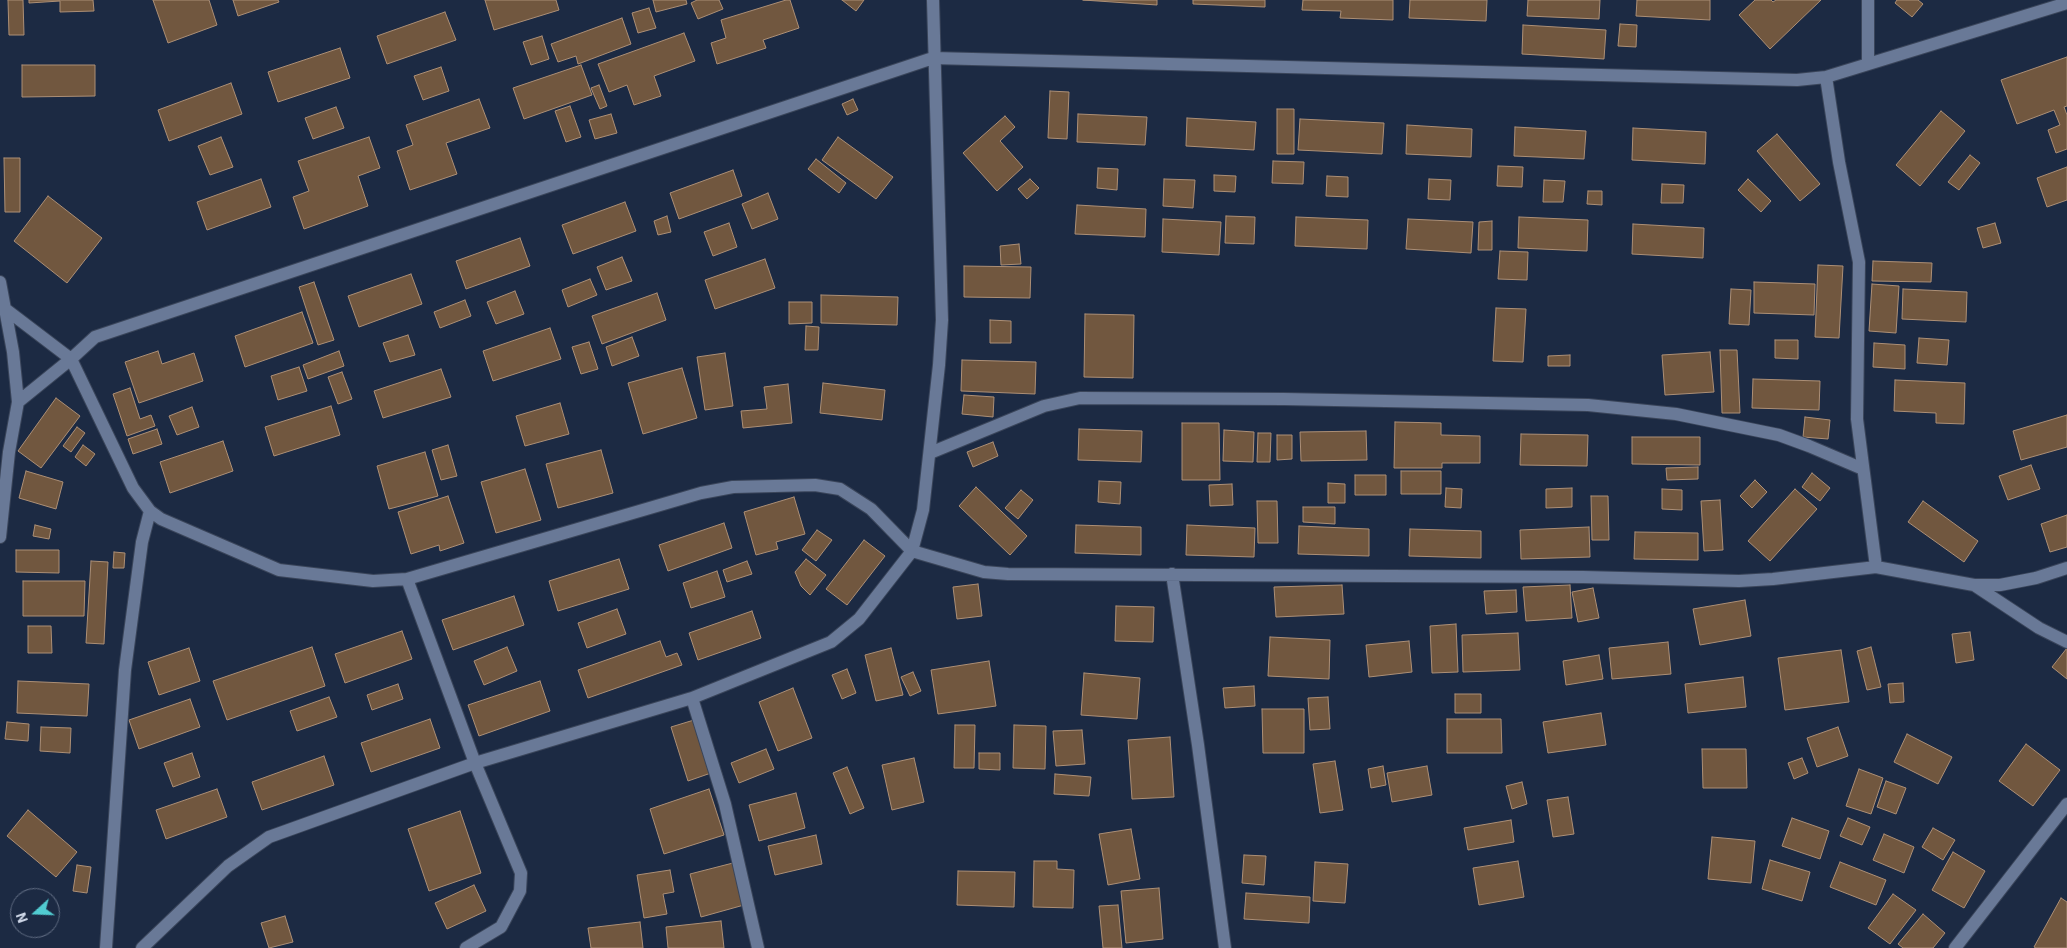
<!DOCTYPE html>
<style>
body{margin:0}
#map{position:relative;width:2067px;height:948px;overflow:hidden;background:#1c2a43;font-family:"IBM Plex Sans",sans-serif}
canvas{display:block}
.north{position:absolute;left:10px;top:888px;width:50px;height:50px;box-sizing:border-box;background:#1c2a43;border:1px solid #636f85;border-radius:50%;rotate:250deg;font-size:14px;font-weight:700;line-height:20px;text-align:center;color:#ced7e7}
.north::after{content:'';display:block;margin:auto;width:18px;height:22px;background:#51ccd1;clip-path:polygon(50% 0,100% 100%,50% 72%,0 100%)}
</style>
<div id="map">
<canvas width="2067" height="948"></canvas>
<div class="north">N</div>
</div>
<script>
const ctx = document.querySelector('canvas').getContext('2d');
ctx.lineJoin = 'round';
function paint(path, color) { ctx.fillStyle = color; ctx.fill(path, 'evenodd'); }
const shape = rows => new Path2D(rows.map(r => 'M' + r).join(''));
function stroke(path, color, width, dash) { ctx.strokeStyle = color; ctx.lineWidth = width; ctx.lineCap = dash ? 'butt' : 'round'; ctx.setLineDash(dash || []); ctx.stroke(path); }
const building = shape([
 [8,0,23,0,24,35,9,35,8,0],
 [29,0,93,0,94,11,60,12,60,1,29,3,29,0],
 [153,0,209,0,217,25,168,43,153,0],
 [233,0,278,0,279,2,238,16,233,0],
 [485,0,556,0,559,10,494,30,485,0],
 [653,0,686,0,687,4,656,12,653,0],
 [697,0,719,0,723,9,698,19,691,3,697,0],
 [786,0,790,0,799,28,763,40,766,48,717,64,711,43,726,38,721,20,786,0],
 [842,0,864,0,856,11,842,0],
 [1083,0,1157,0,1157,5,1083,0],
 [1193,0,1265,0,1265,7,1193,4,1193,0],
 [1303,0,1393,0,1393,20,1340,18,1341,11,1302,10,1303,0],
 [1410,0,1487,0,1486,21,1409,18,1410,0],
 [1528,0,1600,0,1599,19,1527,16,1528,0],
 [1637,0,1710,0,1710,20,1636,16,1637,0],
 [1755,0,1771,0,1773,2,1776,0,1821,0,1770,49,1739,15,1755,0],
 [1897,0,1918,0,1923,4,1912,17,1895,3,1897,0],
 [649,8,656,28,638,33,632,13,649,8],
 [445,12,456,40,387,64,377,36,445,12],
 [622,18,631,44,578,64,576,56,558,62,551,44,622,18],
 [1620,24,1637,25,1636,47,1618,46,1620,24],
 [1523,25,1606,30,1604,59,1522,54,1523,25],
 [684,33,695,61,654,76,661,96,634,105,627,85,609,92,598,64,684,33],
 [542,36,549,59,531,65,523,42,542,36],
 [340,48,350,78,278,102,268,72,340,48],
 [2067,57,2067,106,2064,107,2067,115,2067,149,2056,153,2048,130,2060,125,2054,110,2017,124,2001,80,2067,57],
 [22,65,95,65,95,96,22,97,22,65],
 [581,65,592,95,524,119,513,88,581,65],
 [441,67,449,91,423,100,414,76,441,67],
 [231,83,242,114,169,141,158,110,231,83],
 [599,85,607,106,600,109,591,88,599,85],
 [1050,91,1069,92,1067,139,1048,138,1050,91],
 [479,99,490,128,446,143,457,174,410,190,397,151,413,145,406,125,479,99],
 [853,99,858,110,847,115,842,104,853,99],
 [570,106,581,137,566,142,555,111,570,106],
 [336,107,344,128,313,139,305,118,336,107],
 [1277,109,1294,109,1294,154,1277,154,1277,109],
 [1941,111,1965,131,1920,186,1896,165,1941,111],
 [611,114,617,133,595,139,589,120,611,114],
 [1078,114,1147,117,1145,145,1077,142,1078,114],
 [1005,116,1015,127,1000,141,1023,167,997,191,963,153,1005,116],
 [1187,118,1256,122,1254,150,1186,146,1187,118],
 [1300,119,1384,123,1382,154,1298,150,1300,119],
 [1407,125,1472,129,1471,157,1406,154,1407,125],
 [1515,127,1586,131,1584,159,1514,156,1515,127],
 [1633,128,1706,132,1705,164,1632,160,1633,128],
 [1777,134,1820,184,1800,201,1757,151,1777,134],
 [221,137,233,167,210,175,198,146,221,137],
 [369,137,380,168,358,176,368,206,304,229,293,197,309,191,298,161,369,137],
 [838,137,893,177,876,199,822,160,838,137],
 [1970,155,1980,163,1959,190,1948,182,1970,155],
 [4,158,20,158,20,212,5,212,4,158],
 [816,159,846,183,839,193,808,169,816,159],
 [1273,161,1304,162,1303,184,1272,183,1273,161],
 [1498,166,1523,167,1522,187,1497,186,1498,166],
 [2067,167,2067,200,2047,207,2037,178,2067,167],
 [1098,168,1118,169,1117,190,1097,188,1098,168],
 [733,170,742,196,679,219,670,193,733,170],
 [1214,175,1236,176,1235,192,1214,191,1214,175],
 [1327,176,1348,177,1348,197,1326,196,1327,176],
 [261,179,271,207,207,230,197,202,261,179],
 [1030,179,1039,188,1027,199,1018,189,1030,179],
 [1164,179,1195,180,1193,208,1163,206,1164,179],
 [1429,179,1451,180,1450,200,1428,199,1429,179],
 [1748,179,1771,201,1761,212,1738,190,1748,179],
 [1544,180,1565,181,1563,202,1543,202,1544,180],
 [1662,184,1684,185,1683,203,1661,203,1662,184],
 [1588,191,1602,191,1602,205,1587,204,1588,191],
 [768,193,778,219,752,229,742,204,768,193],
 [48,196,102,238,67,283,14,241,48,196],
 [625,202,636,231,573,254,562,225,625,202],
 [1077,205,1146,209,1145,237,1075,234,1077,205],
 [667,216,671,232,658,235,654,221,667,216],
 [1226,216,1255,217,1254,244,1225,243,1226,216],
 [1296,217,1368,220,1367,249,1295,246,1296,217],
 [1519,217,1588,220,1587,251,1518,248,1519,217],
 [1163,219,1221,222,1219,255,1162,252,1163,219],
 [1408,219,1473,222,1471,253,1406,249,1408,219],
 [1492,221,1492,250,1478,250,1479,222,1492,221],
 [729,223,737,247,713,256,704,232,729,223],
 [1995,223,2001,243,1983,248,1977,228,1995,223],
 [1633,224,1704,228,1703,258,1632,254,1633,224],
 [520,238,530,266,466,289,456,261,520,238],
 [1019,244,1021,264,1001,265,1000,246,1019,244],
 [1500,251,1528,252,1527,280,1498,279,1500,251],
 [622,257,632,281,606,290,597,267,622,257],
 [765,259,775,288,715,309,705,280,765,259],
 [1873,261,1932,263,1931,282,1872,281,1873,261],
 [1818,265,1843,266,1839,338,1815,337,1818,265],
 [964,266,1031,267,1030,298,964,297,964,266],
 [411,274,422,304,359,327,348,296,411,274],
 [590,279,597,295,568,307,562,290,590,279],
 [314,282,334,340,318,345,299,287,314,282],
 [1754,282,1815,284,1814,315,1754,313,1754,282],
 [1872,284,1899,286,1896,333,1869,331,1872,284],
 [1731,289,1751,290,1749,325,1729,324,1731,289],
 [1903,289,1967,292,1966,322,1902,319,1903,289],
 [515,291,524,314,496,324,487,302,515,291],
 [657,293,666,320,602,344,592,316,657,293],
 [821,295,898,297,897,325,821,323,821,295],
 [465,300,471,316,440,328,434,312,465,300],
 [789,302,812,302,812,323,789,324,789,302],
 [1496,308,1526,309,1523,362,1493,361,1496,308],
 [302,312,313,343,245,367,235,336,302,312],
 [1085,314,1134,315,1133,378,1084,377,1085,314],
 [990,320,1011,321,1011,343,990,343,990,320],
 [806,326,819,327,818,350,805,350,806,326],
 [550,328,561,359,493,381,483,351,550,328],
 [408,335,415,355,390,362,383,343,408,335],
 [632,337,639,356,612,366,606,347,632,337],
 [1919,338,1949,340,1947,365,1917,363,1919,338],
 [1775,340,1798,340,1798,359,1775,358,1775,340],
 [589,342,598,369,581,374,572,347,589,342],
 [1874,343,1905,345,1905,369,1873,367,1874,343],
 [1720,350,1737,350,1740,413,1722,413,1720,350],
 [158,351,162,364,194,353,203,381,139,403,125,362,158,351],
 [339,351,344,366,308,379,303,365,339,351],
 [1710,352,1714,392,1665,395,1662,355,1710,352],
 [725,353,733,406,705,410,697,357,725,353],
 [1570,355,1570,366,1548,366,1548,356,1570,355],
 [962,360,1036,362,1035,394,961,391,962,360],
 [299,367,307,391,278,400,271,376,299,367],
 [682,368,697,418,643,434,628,383,682,368],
 [441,369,451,397,383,418,374,391,441,369],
 [342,372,352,399,338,404,328,377,342,372],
 [1753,379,1820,381,1819,410,1752,408,1753,379],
 [1895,380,1965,383,1964,424,1936,423,1936,413,1894,411,1895,380],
 [823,383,885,390,882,420,820,413,823,383],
 [788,384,792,423,743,428,741,411,767,409,764,387,788,384],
 [130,388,140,419,151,415,155,426,127,436,113,394,130,388],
 [964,395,994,397,993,417,962,414,964,395],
 [56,398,80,416,41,468,18,451,56,398],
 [560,403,569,434,525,446,516,416,560,403],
 [331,406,340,435,274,456,265,427,331,406],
 [192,407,199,427,177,435,169,416,192,407],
 [2067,415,2067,447,2021,460,2013,431,2067,415],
 [1805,417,1830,420,1828,439,1803,437,1805,417],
 [1395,422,1441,423,1441,435,1480,436,1480,463,1442,463,1442,468,1394,468,1395,422],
 [1182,423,1219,423,1220,480,1182,480,1182,423],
 [77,427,85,433,71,452,63,446,77,427],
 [157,429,162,444,133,454,128,439,157,429],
 [1079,429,1142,431,1141,462,1078,460,1079,429],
 [1224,430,1254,432,1253,462,1223,461,1224,430],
 [1366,431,1367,460,1301,461,1300,432,1366,431],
 [1258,433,1271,433,1270,462,1257,462,1258,433],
 [1521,434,1588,435,1587,466,1520,465,1521,434],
 [1277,435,1292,435,1292,459,1277,460,1277,435],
 [1632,437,1700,437,1700,465,1632,464,1632,437],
 [223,441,233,471,170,493,160,462,223,441],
 [993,442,998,456,973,467,967,452,993,442],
 [83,445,95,454,86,466,75,457,83,445],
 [448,445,457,476,441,480,432,450,448,445],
 [601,450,613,493,558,508,546,464,601,450],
 [425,452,438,496,389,509,377,466,425,452],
 [2031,465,2040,489,2008,500,1999,476,2031,465],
 [1698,467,1698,479,1667,480,1666,468,1698,467],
 [525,469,541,520,496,533,481,482,525,469],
 [26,471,63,482,56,509,19,498,26,471],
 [1401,471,1441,471,1441,494,1401,494,1401,471],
 [1812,473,1830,488,1820,501,1802,487,1812,473],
 [1355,475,1386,475,1386,495,1355,495,1355,475],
 [1755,480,1767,492,1752,508,1740,496,1755,480],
 [1099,481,1121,482,1120,504,1098,502,1099,481],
 [1328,483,1345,484,1345,503,1328,503,1328,483],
 [1232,484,1233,505,1210,506,1209,485,1232,484],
 [976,487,1027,536,1010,555,959,506,976,487],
 [1446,488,1462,489,1461,508,1445,507,1446,488],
 [1572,488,1572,507,1546,508,1546,489,1572,488],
 [1662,489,1682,490,1682,510,1662,509,1662,489],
 [1795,489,1817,509,1770,561,1748,541,1795,489],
 [1021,490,1033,500,1018,519,1005,508,1021,490],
 [448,496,464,543,440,551,439,545,411,554,398,512,448,496],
 [1591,496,1608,496,1609,540,1592,540,1591,496],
 [794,497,805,534,776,542,778,549,756,555,744,512,794,497],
 [1720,500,1723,550,1704,551,1701,501,1720,500],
 [1257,501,1277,501,1278,543,1258,543,1257,501],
 [1923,501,1978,541,1964,562,1908,522,1923,501],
 [1303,507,1335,507,1335,524,1303,522,1303,507],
 [2067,515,2067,547,2050,552,2041,524,2067,515],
 [724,523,732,548,668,571,659,545,724,523],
 [35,525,51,529,49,539,33,536,35,525],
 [1076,525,1141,527,1141,555,1075,553,1076,525],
 [1187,525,1255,528,1254,557,1186,555,1187,525],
 [1299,526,1369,529,1369,556,1298,554,1299,526],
 [1589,527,1590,557,1521,559,1520,530,1589,527],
 [1410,529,1481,531,1481,558,1409,556,1410,529],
 [817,530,832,540,816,561,802,550,817,530],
 [1635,532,1698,533,1698,560,1634,559,1635,532],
 [864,540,885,556,847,605,826,589,864,540],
 [16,550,59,550,59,573,16,572,16,550],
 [114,552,125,553,124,568,113,568,114,552],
 [619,559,629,589,558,611,549,581,619,559],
 [806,559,826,575,810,595,801,586,795,572,806,559],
 [91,561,108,562,104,644,86,643,91,561],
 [747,561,752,574,727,582,723,570,747,561],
 [717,571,725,597,691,608,683,583,717,571],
 [23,581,85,581,84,616,23,616,23,581],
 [978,584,982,616,957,619,953,587,978,584],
 [1342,585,1344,614,1276,617,1274,587,1342,585],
 [1570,585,1572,618,1526,621,1523,587,1570,585],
 [1593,588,1599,618,1578,622,1572,592,1593,588],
 [1516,590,1517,612,1486,614,1484,591,1516,590],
 [514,596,524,625,453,650,442,620,514,596],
 [1745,600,1751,636,1700,645,1693,609,1745,600],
 [1116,606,1154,607,1153,642,1115,641,1116,606],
 [617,609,626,634,587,648,578,623,617,609],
 [752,611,761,638,698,660,689,633,752,611],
 [1456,624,1458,672,1432,673,1430,626,1456,624],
 [28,626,51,626,52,653,28,653,28,626],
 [402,631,412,659,345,683,335,654,402,631],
 [1970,632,1974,660,1956,663,1952,634,1970,632],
 [1518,633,1520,670,1463,672,1462,635,1518,633],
 [1270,637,1330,640,1329,679,1268,676,1270,637],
 [660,641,666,657,677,653,682,665,588,698,578,670,660,641],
 [1409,641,1412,672,1369,677,1366,645,1409,641],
 [1668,642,1671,674,1612,679,1609,648,1668,642],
 [312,647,325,686,227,720,213,681,312,647],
 [507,647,517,671,484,685,474,661,507,647],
 [1871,647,1881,687,1867,690,1857,651,1871,647],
 [189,648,200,681,159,695,148,662,189,648],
 [891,648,903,695,876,701,865,655,891,648],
 [2067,648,2067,679,2052,667,2067,648],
 [1841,650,1849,702,1785,710,1778,658,1841,650],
 [1599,655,1603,679,1566,685,1563,661,1599,655],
 [989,661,996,706,938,714,931,670,989,661],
 [847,669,856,693,842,699,832,675,847,669],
 [913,672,921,691,910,696,901,677,913,672],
 [1084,673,1140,678,1137,719,1081,715,1084,673],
 [1743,677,1746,707,1688,713,1685,684,1743,677],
 [18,681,89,684,87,716,17,713,18,681],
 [540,681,550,711,479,736,468,705,540,681],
 [1903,683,1904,702,1890,703,1888,684,1903,683],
 [398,684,403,699,372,710,367,695,398,684],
 [1254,686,1255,706,1225,708,1223,688,1254,686],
 [793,688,812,738,778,751,759,702,793,688],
 [1455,694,1481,694,1481,713,1455,713,1455,694],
 [329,697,337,717,297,731,290,711,329,697],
 [1328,697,1330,729,1310,730,1308,698,1328,697],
 [190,699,200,727,139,749,129,720,190,699],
 [1262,709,1304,709,1304,753,1263,753,1262,709],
 [1601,713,1606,745,1548,753,1543,722,1601,713],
 [430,719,440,748,371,772,361,743,430,719],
 [1447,719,1501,719,1502,753,1447,753,1447,719],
 [694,720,711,773,688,781,671,727,694,720],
 [7,722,29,724,28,741,5,739,7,722],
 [955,725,975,725,974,768,954,768,955,725],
 [1014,725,1046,726,1045,769,1013,768,1014,725],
 [41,727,71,728,70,753,40,751,41,727],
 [1838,727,1848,756,1817,767,1807,738,1838,727],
 [1082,730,1085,764,1056,766,1053,731,1082,730],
 [1907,734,1952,757,1938,784,1894,762,1907,734],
 [1170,737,1174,797,1132,799,1128,740,1170,737],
 [2026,744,2060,770,2033,806,1999,781,2026,744],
 [766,749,774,769,739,783,731,763,766,749],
 [1702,749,1746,749,1747,788,1703,788,1702,749],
 [192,753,200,777,173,787,164,763,192,753],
 [979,753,1000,753,1000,770,979,769,979,753],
 [324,756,334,785,262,810,252,782,324,756],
 [914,758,924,802,892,810,882,765,914,758],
 [1802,758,1808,773,1794,779,1788,763,1802,758],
 [1335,761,1343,810,1320,813,1313,764,1335,761],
 [1383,766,1386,785,1371,788,1368,769,1383,766],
 [1427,766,1432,795,1392,802,1387,773,1427,766],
 [847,767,864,808,850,814,833,773,847,767],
 [1859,769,1883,778,1871,814,1846,806,1859,769],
 [1055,774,1091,777,1089,796,1054,794,1055,774],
 [1886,781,1906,788,1896,814,1877,807,1886,781],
 [1522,782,1527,804,1512,809,1506,786,1522,782],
 [217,789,227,817,166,839,156,810,217,789],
 [709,789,724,835,664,854,650,809,709,789],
 [796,793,805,828,759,841,749,805,796,793],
 [1568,797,1574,834,1553,837,1547,800,1568,797],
 [28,810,77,852,56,877,7,836,28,810],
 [460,811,481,873,429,891,408,829,460,811],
 [1792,818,1829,831,1820,859,1782,846,1792,818],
 [1848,818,1870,827,1862,845,1840,836,1848,818],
 [1511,820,1514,842,1468,850,1464,828,1511,820],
 [1933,828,1955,840,1943,860,1922,847,1933,828],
 [1131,829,1140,879,1108,885,1099,834,1131,829],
 [1884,834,1914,847,1904,873,1873,860,1884,834],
 [816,835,822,864,775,875,768,846,816,835],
 [1712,837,1755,841,1751,883,1708,879,1712,837],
 [1953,852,1985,871,1964,908,1932,890,1953,852],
 [1244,855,1266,856,1264,885,1242,883,1244,855],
 [1770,860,1810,872,1802,901,1762,889,1770,860],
 [1034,861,1057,861,1057,869,1074,870,1073,908,1033,907,1034,861],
 [1518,861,1524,897,1479,905,1473,868,1518,861],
 [1315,862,1348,864,1345,903,1313,901,1315,862],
 [1840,862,1886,880,1876,905,1830,887,1840,862],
 [733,863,744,905,701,917,690,874,733,863],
 [77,865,91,867,87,893,73,891,77,865],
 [670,870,674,892,663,894,667,914,644,918,637,875,670,870],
 [958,871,1015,872,1014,907,957,905,958,871],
 [474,885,486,911,447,929,435,903,474,885],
 [1159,888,1163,939,1126,943,1121,891,1159,888],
 [1246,893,1310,897,1309,923,1244,919,1246,893],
 [1893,894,1916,910,1890,944,1868,928,1893,894],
 [2061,898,2067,902,2067,948,2036,948,2034,947,2061,898],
 [1118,905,1122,948,1103,948,1099,906,1118,905],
 [1923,914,1945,933,1933,948,1903,948,1898,944,1923,914],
 [285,916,293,942,269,948,261,923,285,916],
 [721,921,724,948,668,948,666,927,721,921],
 [640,922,643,948,591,948,588,928,640,922]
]);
const minor = shape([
 [1868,64,1868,0],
 [1826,77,1839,162,1859,262,1857,419,1876,567],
 [0,282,13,352,18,402],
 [4,308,71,359,133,488,150,511,161,519,279,570,373,581,407,579,701,493,733,487,815,485,840,489,871,509,912,551,984,572,1008,574,1583,577,1739,581,1773,579,1876,567,1974,585,2000,585,2036,578,2067,568],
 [930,453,1044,406,1080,398,1284,399,1588,405,1676,414,1779,435,1809,446,1863,469],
 [0,537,9,452,18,402,71,359,95,337,933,58,1797,80,1826,77,2067,3],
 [1172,574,1198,745,1225,948],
 [407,579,475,763,521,873,520,891,501,927,466,948],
 [1974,585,2039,628,2067,642],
 [692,698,725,804,758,948],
 [106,948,125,670,142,542,150,511],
 [142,948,228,866,269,837,475,763,692,698,831,642,859,619,912,551,923,510,939,365,942,320,933,0],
 [1955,948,2067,804]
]);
paint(building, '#71573f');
stroke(building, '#ac8f76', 1);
stroke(minor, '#3a455a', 14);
stroke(minor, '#697997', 12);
</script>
